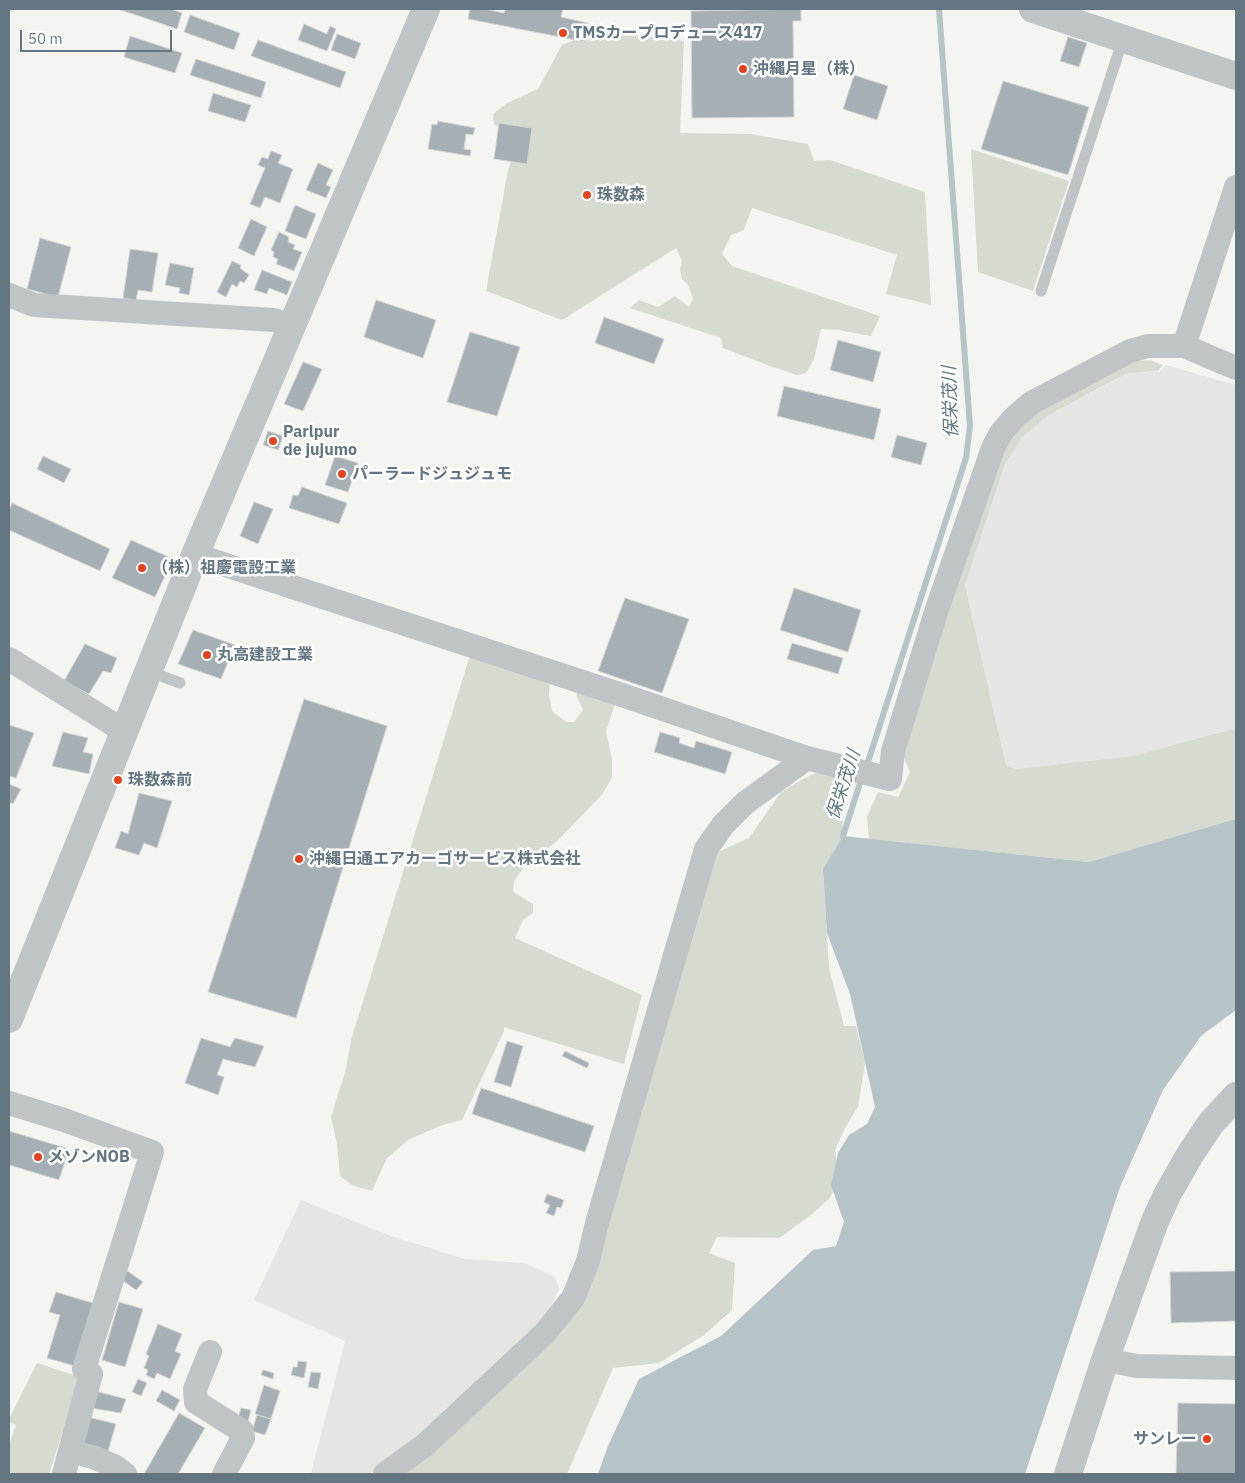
<!DOCTYPE html>
<meta charset="utf-8">
<style>
body{margin:0}
#map{position:relative;width:1245px;height:1483px;overflow:hidden;background:#f4f4f0;font-family:"IBM Plex Sans",sans-serif}
canvas{display:block}
.frame{position:absolute;inset:0;border:10px solid #637682;pointer-events:none}
.scale{position:absolute;left:20px;top:30px;width:152px;height:22px;box-sizing:border-box;border:2px solid #637682;border-top:0;padding-left:6px;font-size:15px;line-height:18px;white-space:nowrap;color:#637682;-webkit-text-stroke:4px #fff;paint-order:stroke}
</style>
<div id="map">
<canvas width="1245" height="1483"></canvas>
<div class="frame"></div>
<div class="scale">50 m</div>
</div>
<script>
const ctx = document.querySelector('canvas').getContext('2d');
ctx.lineJoin = 'round';
function paint(path, color) { ctx.fillStyle = color; ctx.fill(path, 'evenodd'); }
const shape = rows => new Path2D(rows.map(r => 'M' + r).join(''));
function stroke(path, color, width, dash) { ctx.strokeStyle = color; ctx.lineWidth = width; ctx.lineCap = dash ? 'butt' : 'round'; ctx.setLineDash(dash || []); ctx.stroke(path); }
function write(font, color, halo, rows, align = 'center') {
  ctx.font = font + ' "IBM Plex Sans","Noto Sans JP",sans-serif'; ctx.lineWidth = 5; ctx.setLineDash([]); ctx.textBaseline = 'middle'; ctx.strokeStyle = halo; ctx.fillStyle = color; for (const [text, x, y, turn = 0] of rows) {
    ctx.save(); ctx.translate(x, y); ctx.rotate((+turn || 0) * Math.PI / 180); ctx.textAlign = isNaN(turn) ? turn : align; if (halo) ctx.strokeText(text, 0, 0); ctx.fillText(text, 0, 0); ctx.restore();
  }
}
const built = shape([
 [1166,365,1236,385,1236,728,1133,756,1015,769,1006,765,965,584,1005,464,1023,437,1049,415,1129,373,1159,372],
 [301,1200,391,1236,465,1259,525,1263,555,1277,559,1289,547,1314,511,1352,399,1455,369,1474,311,1474,345,1341,254,1300]
]);
const green = shape([
 [598,30,684,41,680,133,751,134,808,144,814,161,830,160,925,192,931,305,886,294,897,255,752,208,744,230,731,235,722,254,732,266,880,316,871,336,839,330,821,329,814,359,806,373,797,375,770,366,723,348,721,338,630,308,639,300,658,307,675,296,689,307,693,298,688,285,682,279,680,269,682,261,676,248,562,320,486,291,508,170,518,140,494,124,493,114,507,103,538,89,562,45],
 [971,149,1069,181,1033,291,978,272],
 [1150,360,1163,365,1158,371,1129,373,1103,386,1049,415,1023,437,1005,464,965,585,1006,765,1015,769,1133,756,1236,728,1236,820,1089,862,869,839,867,817,878,792,898,797,910,772,901,751,1000,457,1013,435,1031,416,1110,368,1137,361],
 [471,652,550,678,549,695,552,711,566,722,574,722,583,710,576,694,580,690,615,704,606,731,612,760,612,778,601,796,557,841,524,867,514,881,513,892,533,904,533,913,523,920,515,938,642,995,624,1064,504,1027,504,1031,462,1120,442,1125,408,1140,387,1158,372,1191,352,1185,340,1176,337,1144,331,1117,346,1069,351,1040],
 [822,770,842,776,843,836,823,870,829,968,844,1026,856,1026,865,1063,858,1107,846,1126,835,1150,839,1179,830,1198,811,1215,779,1238,717,1237,709,1253,735,1263,732,1310,704,1335,659,1363,613,1368,567,1474,400,1474,555,1331,707,857,749,838,781,792,803,779],
 [37,1363,80,1377,49,1474,9,1474,9,1445,16,1425,9,1422,9,1419]
]);
const water = shape([
 [1236,819,1236,1010,1201,1036,1163,1090,1120,1187,1025,1474,598,1474,608,1446,639,1379,721,1336,813,1250,836,1246,844,1222,831,1185,838,1153,849,1135,867,1124,875,1107,850,994,827,933,823,869,843,836,1089,862]
]);
const stream = shape([
 [866,768,966,458,970,426,939,9],
 [843,836,862,777]
]);
const building = shape([
 [118,9,171,9,182,13,177,29,118,9],
 [470,9,484,9,504,13,506,9,563,9,561,17,588,23,586,42,468,19,470,9],
 [801,9,801,21,793,21,794,117,692,118,691,11,801,9],
 [190,15,240,33,234,50,184,32,190,15],
 [304,24,327,34,330,26,336,29,327,51,298,40,304,24],
 [337,34,361,43,355,59,331,50,337,34],
 [130,36,182,53,175,73,124,57,130,36],
 [1068,37,1087,43,1079,67,1060,61,1068,37],
 [258,40,346,72,340,88,251,56,258,40],
 [196,59,266,82,261,98,190,75,196,59],
 [854,75,888,86,877,120,843,109,854,75],
 [1003,81,1089,107,1068,175,981,149,1003,81],
 [213,93,251,105,245,122,208,111,213,93],
 [438,121,475,128,473,135,466,134,464,149,471,150,470,156,428,149,432,124,437,125,438,121],
 [499,123,532,128,527,164,494,159,499,123],
 [271,151,282,155,278,163,293,169,280,203,265,197,260,208,250,204,265,168,258,165,262,157,268,159,271,151],
 [318,163,333,170,326,185,331,187,326,198,306,190,318,163],
 [295,205,316,214,306,239,285,231,295,205],
 [251,219,267,227,254,256,238,248,251,219],
 [279,232,289,237,288,242,295,245,293,249,302,252,294,271,276,264,278,259,273,257,274,252,271,250,279,232],
 [40,238,71,247,58,297,27,289,40,238],
 [130,249,158,253,152,292,138,290,136,300,123,298,130,249],
 [232,261,241,265,240,268,249,275,244,283,240,281,237,287,232,284,226,297,217,292,232,261],
 [170,263,194,268,189,295,179,293,180,288,165,285,170,263],
 [262,270,292,282,287,295,269,288,267,294,254,290,262,270],
 [376,300,436,320,423,358,364,337,376,300],
 [604,317,664,339,654,364,595,343,604,317],
 [470,332,520,347,497,416,447,402,470,332],
 [838,340,881,352,873,382,830,370,838,340],
 [303,362,322,369,303,411,284,404,303,362],
 [784,386,881,409,874,440,777,416,784,386],
 [268,431,283,436,278,450,263,445,268,431],
 [897,435,927,443,921,465,891,457,897,435],
 [43,456,71,469,64,483,37,469,43,456],
 [335,456,358,463,348,492,325,485,335,456],
 [302,487,347,503,339,524,289,508,293,495,298,496,302,487],
 [254,502,273,509,258,544,240,536,254,502],
 [12,503,110,549,100,571,9,530,9,511,12,503],
 [131,540,173,559,155,597,112,578,131,540],
 [794,588,861,610,848,652,780,630,794,588],
 [625,598,689,619,662,693,598,671,625,598],
 [193,630,235,645,221,679,178,664,193,630],
 [792,643,843,658,838,674,787,659,792,643],
 [85,644,117,658,111,673,103,671,89,694,64,681,85,644],
 [304,699,387,726,296,1018,208,992,304,699],
 [9,725,34,733,16,778,9,776,9,725],
 [63,732,88,738,83,752,93,754,89,774,52,766,63,732],
 [660,732,680,738,679,743,694,748,696,741,732,752,725,774,654,752,660,732],
 [9,784,21,789,13,804,9,802,9,784],
 [139,793,172,801,157,848,144,843,139,855,115,848,121,831,128,834,139,793],
 [201,1038,230,1047,235,1038,264,1046,255,1067,223,1059,217,1075,224,1077,218,1095,185,1083,201,1038],
 [507,1041,523,1046,511,1087,494,1082,507,1041],
 [565,1051,589,1063,587,1068,562,1056,565,1051],
 [481,1088,594,1126,585,1152,472,1114,481,1088],
 [9,1131,69,1149,59,1180,9,1165,9,1131],
 [547,1194,564,1200,561,1208,557,1207,554,1216,546,1213,550,1205,544,1202,547,1194],
 [126,1270,143,1282,136,1290,122,1280,126,1270],
 [1236,1271,1236,1321,1171,1323,1170,1272,1236,1271],
 [56,1292,96,1304,78,1367,47,1358,60,1315,49,1312,56,1292],
 [119,1302,143,1309,125,1367,102,1360,119,1302],
 [158,1324,182,1334,175,1351,181,1354,170,1379,157,1373,154,1379,146,1375,148,1370,144,1368,149,1356,146,1354,158,1324],
 [298,1361,307,1362,304,1378,291,1375,293,1367,297,1367,298,1361],
 [263,1370,274,1373,273,1379,261,1375,263,1370],
 [311,1372,321,1373,318,1389,308,1387,311,1372],
 [138,1379,147,1383,141,1396,132,1392,138,1379],
 [264,1385,280,1391,271,1419,255,1414,264,1385],
 [162,1390,180,1400,174,1411,156,1401,162,1390],
 [95,1391,126,1399,121,1413,91,1408,95,1391],
 [1178,1403,1236,1404,1236,1474,1176,1474,1178,1403],
 [241,1408,251,1410,248,1422,238,1419,241,1408],
 [179,1413,205,1428,178,1474,144,1474,179,1413],
 [257,1415,271,1419,265,1435,252,1431,257,1415],
 [88,1417,116,1424,108,1451,81,1444,88,1417]
]);
const service = shape([
 [1041,291,1123,39],
 [148,671,180,683]
]);
const minor = shape([
 [9,295,34,305,274,320,291,326],
 [1184,346,1236,187],
 [195,555,622,695,807,758,890,779,893,751,937,609,993,448,1001,433,1013,419,1031,403,1130,351,1148,346,1184,346,1236,368],
 [9,659,124,731],
 [9,1103,67,1121,152,1152,84,1369,91,1374,70,1451,93,1457,114,1466,125,1474],
 [210,1352,195,1389,196,1402,242,1431,243,1438,224,1474],
 [1105,1360,1137,1366,1236,1368],
 [64,1474,70,1451],
 [385,1474,425,1445,545,1333,573,1298,588,1261,597,1223,706,849,723,825,745,803,807,758]
]);
const tertiary = shape([
 [1033,9,1236,76],
 [9,1019,195,555,426,9],
 [1068,1474,1105,1360,1155,1221,1168,1193,1191,1153,1211,1123,1236,1096]
]);
const markers = [
 [563,33,5,"#e6411e"],
 [743,69,5,"#e6411e"],
 [587,195,5,"#e6411e"],
 [273,441,5,"#e6411e"],
 [342,474,5,"#e6411e"],
 [142,568,5,"#e6411e"],
 [207,655,5,"#e6411e"],
 [118,780,5,"#e6411e"],
 [299,859,5,"#e6411e"],
 [38,1157,5,"#e6411e"],
 [1207,1439,5,"#e6411e"]
];
const poiNames = [
 ["TMSカープロデュース417",573,33],
 ["沖縄月星（株）",753,69],
 ["珠数森",597,195],
 ["Parlpur",283,432],
 ["de jujumo",283,450],
 ["パーラードジュジュモ",352,474],
 ["（株）祖慶電設工業",152,568],
 ["丸高建設工業",217,655],
 ["珠数森前",128,780],
 ["沖縄日通エアカーゴサービス株式会社",309,859],
 ["メゾンNOB",48,1157],
 ["サンレー",1197,1439,"right"]
];
const waterNames = [
 ["保栄茂川",951,402,-92],
 ["保栄茂川",844,785,-72]
];
paint(built, '#e5e6e4');
paint(green, '#d6dbd1');
paint(water, '#b6c4c7');
stroke(stream, '#b6c4c7', 6);
paint(building, '#a6afb4');
stroke(building, '#d5d5d3', 1);
stroke(service, '#bfc4c6', 11);
stroke(minor, '#bfc4c6', 24);
stroke(tertiary, '#bfc4c6', 28);
for (const [x, y, r, color] of markers) { const dot = new Path2D(); dot.arc(x, y, r, 0, 2 * Math.PI); ctx.fillStyle = color; ctx.fill(dot); stroke(dot, '#fff', 2); }
write('bold 16px', '#637682', '#fff', poiNames, 'left');
write('italic 18px', '#5e787f', '#fff', waterNames);
</script>
